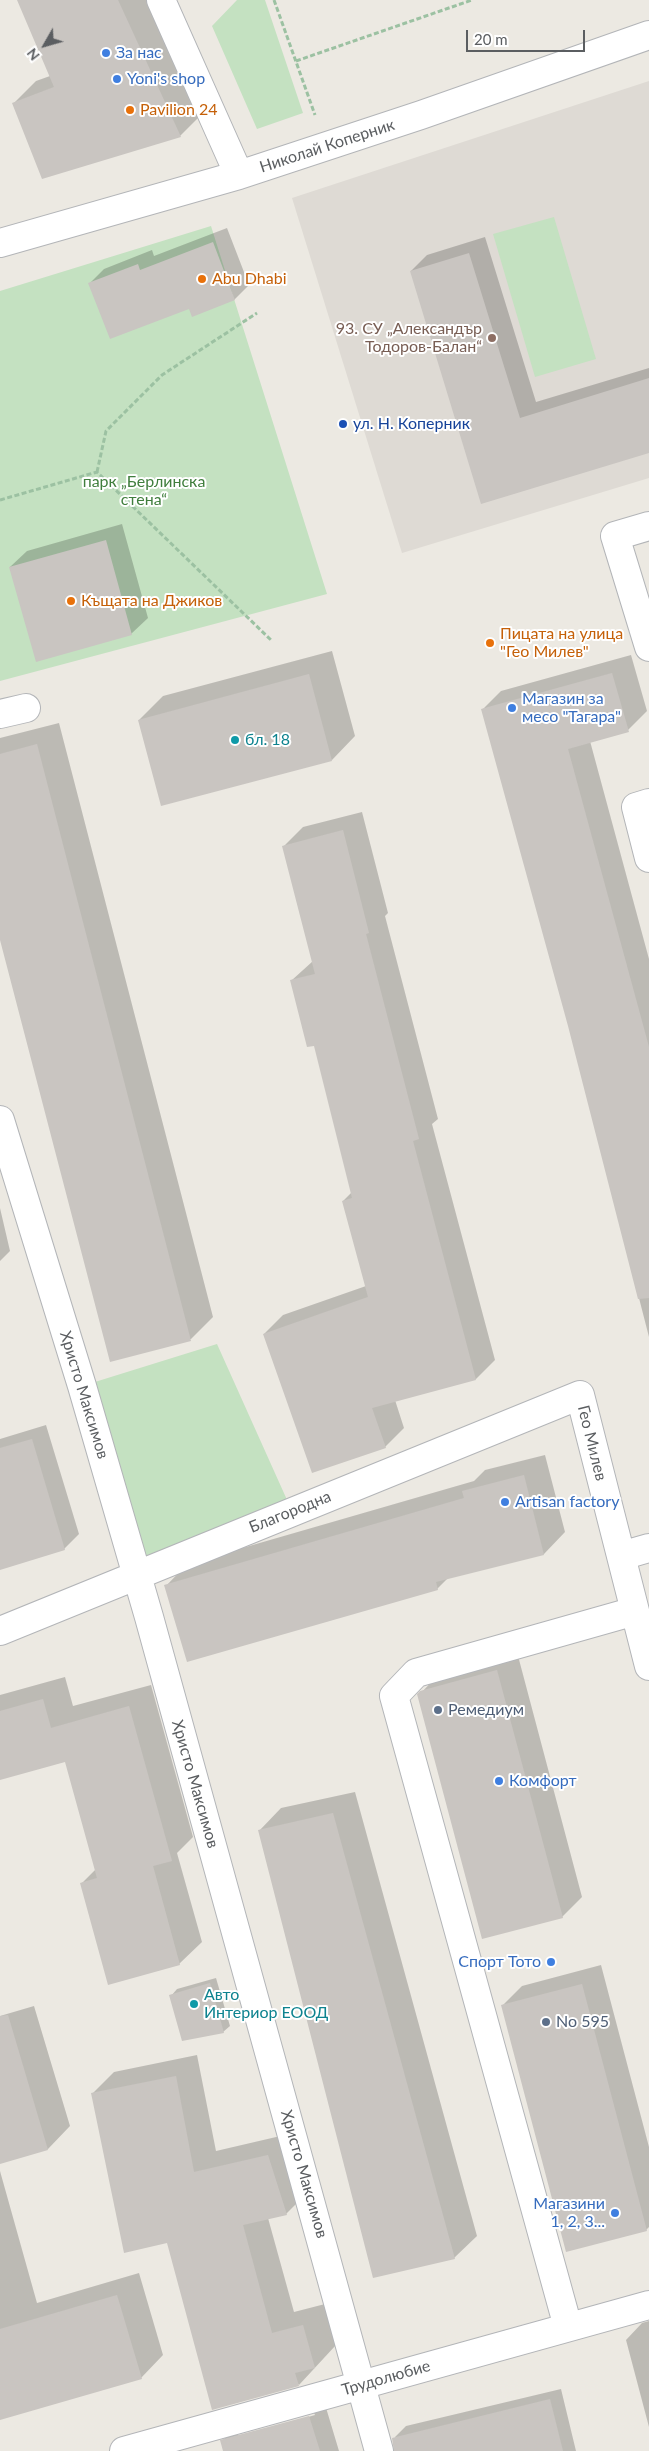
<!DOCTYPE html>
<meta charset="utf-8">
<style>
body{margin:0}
#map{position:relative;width:649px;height:2451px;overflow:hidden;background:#ece9e2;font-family:Lato,sans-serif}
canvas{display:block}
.north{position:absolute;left:20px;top:20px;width:50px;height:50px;-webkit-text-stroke:4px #fff;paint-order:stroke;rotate:232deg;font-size:14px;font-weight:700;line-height:20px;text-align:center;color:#5b5e61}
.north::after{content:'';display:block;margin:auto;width:18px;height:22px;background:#5b5e61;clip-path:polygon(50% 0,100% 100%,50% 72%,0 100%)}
.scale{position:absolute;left:466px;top:30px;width:119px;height:22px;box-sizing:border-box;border:2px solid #5b5e61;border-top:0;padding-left:6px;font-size:15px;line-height:18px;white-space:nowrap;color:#5b5e61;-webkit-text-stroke:4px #fff;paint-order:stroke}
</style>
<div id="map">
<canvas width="649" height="2451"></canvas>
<div class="north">N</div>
<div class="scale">20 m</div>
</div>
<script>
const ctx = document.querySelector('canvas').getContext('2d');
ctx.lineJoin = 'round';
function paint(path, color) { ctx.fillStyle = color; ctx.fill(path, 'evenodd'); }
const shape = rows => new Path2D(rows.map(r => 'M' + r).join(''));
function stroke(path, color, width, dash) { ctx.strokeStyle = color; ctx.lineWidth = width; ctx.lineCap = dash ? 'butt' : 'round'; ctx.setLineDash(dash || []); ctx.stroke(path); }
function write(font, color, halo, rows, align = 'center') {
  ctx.font = font + ' Lato,sans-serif'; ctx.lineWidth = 4; ctx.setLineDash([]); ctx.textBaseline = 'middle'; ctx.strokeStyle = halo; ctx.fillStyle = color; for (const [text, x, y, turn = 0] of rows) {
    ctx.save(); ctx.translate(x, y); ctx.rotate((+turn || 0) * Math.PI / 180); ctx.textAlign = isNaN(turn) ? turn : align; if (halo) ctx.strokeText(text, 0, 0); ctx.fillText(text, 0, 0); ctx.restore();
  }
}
const education = shape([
 [649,81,649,478,402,553,292,198]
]);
const green = shape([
 [237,0,265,0,303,113,257,129,212,26],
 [554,217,596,359,535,377,493,234],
 [211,226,327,594,0,681,0,291],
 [217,1344,292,1511,137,1575,82,1386]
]);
const shadow = shape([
 [18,0,151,0,202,114,180,136,14,103,36,81,50,76],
 [227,228,249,285,235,299,192,315,189,307,90,283,104,269,152,250,154,256],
 [485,237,536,402,649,368,649,452,482,503,411,271,427,255],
 [122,524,148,618,131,634,10,567,27,551],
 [332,651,355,736,332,760,139,720,163,696],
 [631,655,647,711,628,730,590,741,649,959,649,1337,569,1026,482,710,501,691],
 [59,723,213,1317,191,1339,111,1360,0,935,0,738],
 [362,812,388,913,385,916,438,1119,432,1124,495,1360,476,1379,395,1400,404,1428,385,1447,264,1334,283,1315,366,1286,343,1201,352,1192,315,1044,292,980,313,961,284,846,303,827],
 [0,1208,10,1251,0,1261],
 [46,1425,79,1534,64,1549,0,1568,0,1439],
 [545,1455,565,1532,544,1554,448,1578,437,1589,166,1586,187,1564,474,1481,485,1470],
 [517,1652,582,1897,562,1917,419,1695,441,1672],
 [65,1677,73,1706,151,1685,193,1837,177,1853,202,1942,179,1964,82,1883,96,1869,66,1761,0,1779,0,1695],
 [355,1792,477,2236,454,2258,259,1831,281,1808],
 [601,1965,649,2147,649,2227,646,2230,502,2006,522,1986],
 [216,1978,230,2026,223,2032,171,1996,177,1989],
 [34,2006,70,2126,48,2149,0,2162,0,2016],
 [197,2055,216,2151,289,2134,308,2192,286,2214,268,2218,294,2312,325,2304,336,2345,299,2385,168,2241,92,2094,114,2072],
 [0,2171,37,2303,139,2273,163,2355,141,2378,0,2419],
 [649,2321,649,2427,626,2340,642,2323],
 [561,2389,576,2451,399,2451,395,2437,406,2426],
 [324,2401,339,2451,225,2451,222,2441,237,2426],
 [314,2413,315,2415,238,2437,238,2434]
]);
const building = shape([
 [17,0,118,0,181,137,42,179,12,103,54,87],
 [213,242,235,300,192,317,189,309,110,339,88,283,138,264,140,270],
 [469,253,520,418,649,378,649,453,481,504,410,271],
 [106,540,132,635,36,662,9,567],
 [612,673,629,732,568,749,649,1047,649,1298,638,1299,568,1026,481,709],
 [309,674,332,761,161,806,138,720],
 [37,744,191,1341,110,1362,0,940,0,754],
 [343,830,369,933,366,934,419,1139,413,1141,476,1380,372,1408,386,1448,312,1473,263,1334,368,1297,342,1201,352,1198,314,1046,307,1047,290,980,315,974,282,846],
 [32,1439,65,1550,0,1570,0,1448],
 [524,1475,544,1555,436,1582,438,1590,187,1662,164,1585,464,1498,462,1491],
 [497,1670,563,1918,482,1939,417,1694,420,1691],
 [43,1699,51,1728,129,1706,172,1861,153,1866,180,1965,108,1985,80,1883,97,1878,65,1762,0,1780,0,1711],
 [333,1813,455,2259,373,2278,258,1830],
 [210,1983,224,2033,182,2041,169,1995],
 [582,1984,647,2231,566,2252,501,2005],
 [8,2015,48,2150,0,2164,0,2016],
 [176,2076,194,2172,268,2155,287,2215,243,2225,272,2333,303,2325,315,2368,295,2373,299,2386,212,2410,167,2243,124,2253,91,2093],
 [117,2295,142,2379,0,2420,0,2329],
 [550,2399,563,2451,394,2451,392,2438],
 [309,2416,320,2451,223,2451,220,2440]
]);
const path = shape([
 [274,0,315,115],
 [296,61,472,0],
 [97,472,106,431,162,375,257,313],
 [0,500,97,472,271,640]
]);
const minor = shape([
 [161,0,239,175],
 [0,243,239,175,421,115,649,35],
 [649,526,615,536,649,647],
 [0,714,26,708],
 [649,803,636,807,649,858],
 [0,1120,82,1386,149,1617,379,2451],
 [621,1556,649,1548],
 [0,1631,580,1395,649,1666],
 [568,2327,394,1696,416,1673,635,1611],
 [124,2451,649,2305]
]);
const markers = [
 [106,53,5,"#3f7fe0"],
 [117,79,5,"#3f7fe0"],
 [130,110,5,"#e8710a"],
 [202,279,5,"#e8710a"],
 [492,338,5,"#8d6e63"],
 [343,424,5,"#1a4fb4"],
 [71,601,5,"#e8710a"],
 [490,643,5,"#e8710a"],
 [512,708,5,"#3f7fe0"],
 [235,740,5,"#0f9aa8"],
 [505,1502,5,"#3f7fe0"],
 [438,1710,5,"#5c6f8a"],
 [499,1781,5,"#3f7fe0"],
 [551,1962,5,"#3f7fe0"],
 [194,2004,5,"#0f9aa8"],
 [546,2022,5,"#5c6f8a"],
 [615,2213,5,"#3f7fe0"]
];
const shopNames = [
 ["За нас",116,53],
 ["Yoni's shop",127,79],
 ["Магазин за",522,699],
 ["месо \"Тагара\"",522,717],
 ["Artisan factory",515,1502],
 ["Комфорт",509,1781],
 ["Спорт Тото",541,1962,"right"],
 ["Магазини",605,2204,"right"],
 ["1, 2, 3...",605,2222,"right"]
];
const foodNames = [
 ["Pavilion 24",140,110],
 ["Abu Dhabi",212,279],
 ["Къщата на Джиков",81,601],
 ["Пицата на улица",500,634],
 ["\"Гео Милев\"",500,652]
];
const streetNames = [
 ["Николай Коперник",327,146,-18],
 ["Христо Максимов",84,1395,73],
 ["Гео Милев",592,1443,76],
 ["Благородна",290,1512,-22],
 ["Христо Максимов",195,1784,74],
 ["Христо Максимов",304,2174,74],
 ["Трудолюбие",386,2378,-16]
];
const educationNames = [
 ["93. СУ „Александър",482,329],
 ["Тодоров-Балан“",482,347]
];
const transitNames = [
 ["ул. Н. Коперник",353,424]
];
const parkNames = [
 ["парк „Берлинска",144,482],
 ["стена“",144,500]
];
const cultureNames = [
 ["бл. 18",245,740],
 ["Авто",204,1995],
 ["Интериор ЕООД",204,2013]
];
const serviceNames = [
 ["Ремедиум",448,1710],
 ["No 595",556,2022]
];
paint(education, '#dedad4');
paint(green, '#c4e1c1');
paint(shadow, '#0003');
paint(building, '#c9c5c1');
stroke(minor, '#b3b5b8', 30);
stroke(path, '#9cc1a2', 3, [5, 2.5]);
stroke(minor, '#fff', 28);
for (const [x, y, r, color] of markers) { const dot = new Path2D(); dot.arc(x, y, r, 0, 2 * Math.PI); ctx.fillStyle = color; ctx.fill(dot); stroke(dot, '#fff', 2); }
write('16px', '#366cbe', '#fff', shopNames, 'left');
write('16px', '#c56008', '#fff', foodNames, 'left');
write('16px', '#5b5e61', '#fff', streetNames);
write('16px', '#785e54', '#fff', educationNames, 'right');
write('16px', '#164399', '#fff', transitNames, 'left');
write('16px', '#407e3d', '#fff', parkNames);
write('16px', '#0d838f', '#fff', cultureNames, 'left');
write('16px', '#4e5e75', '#fff', serviceNames, 'left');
</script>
